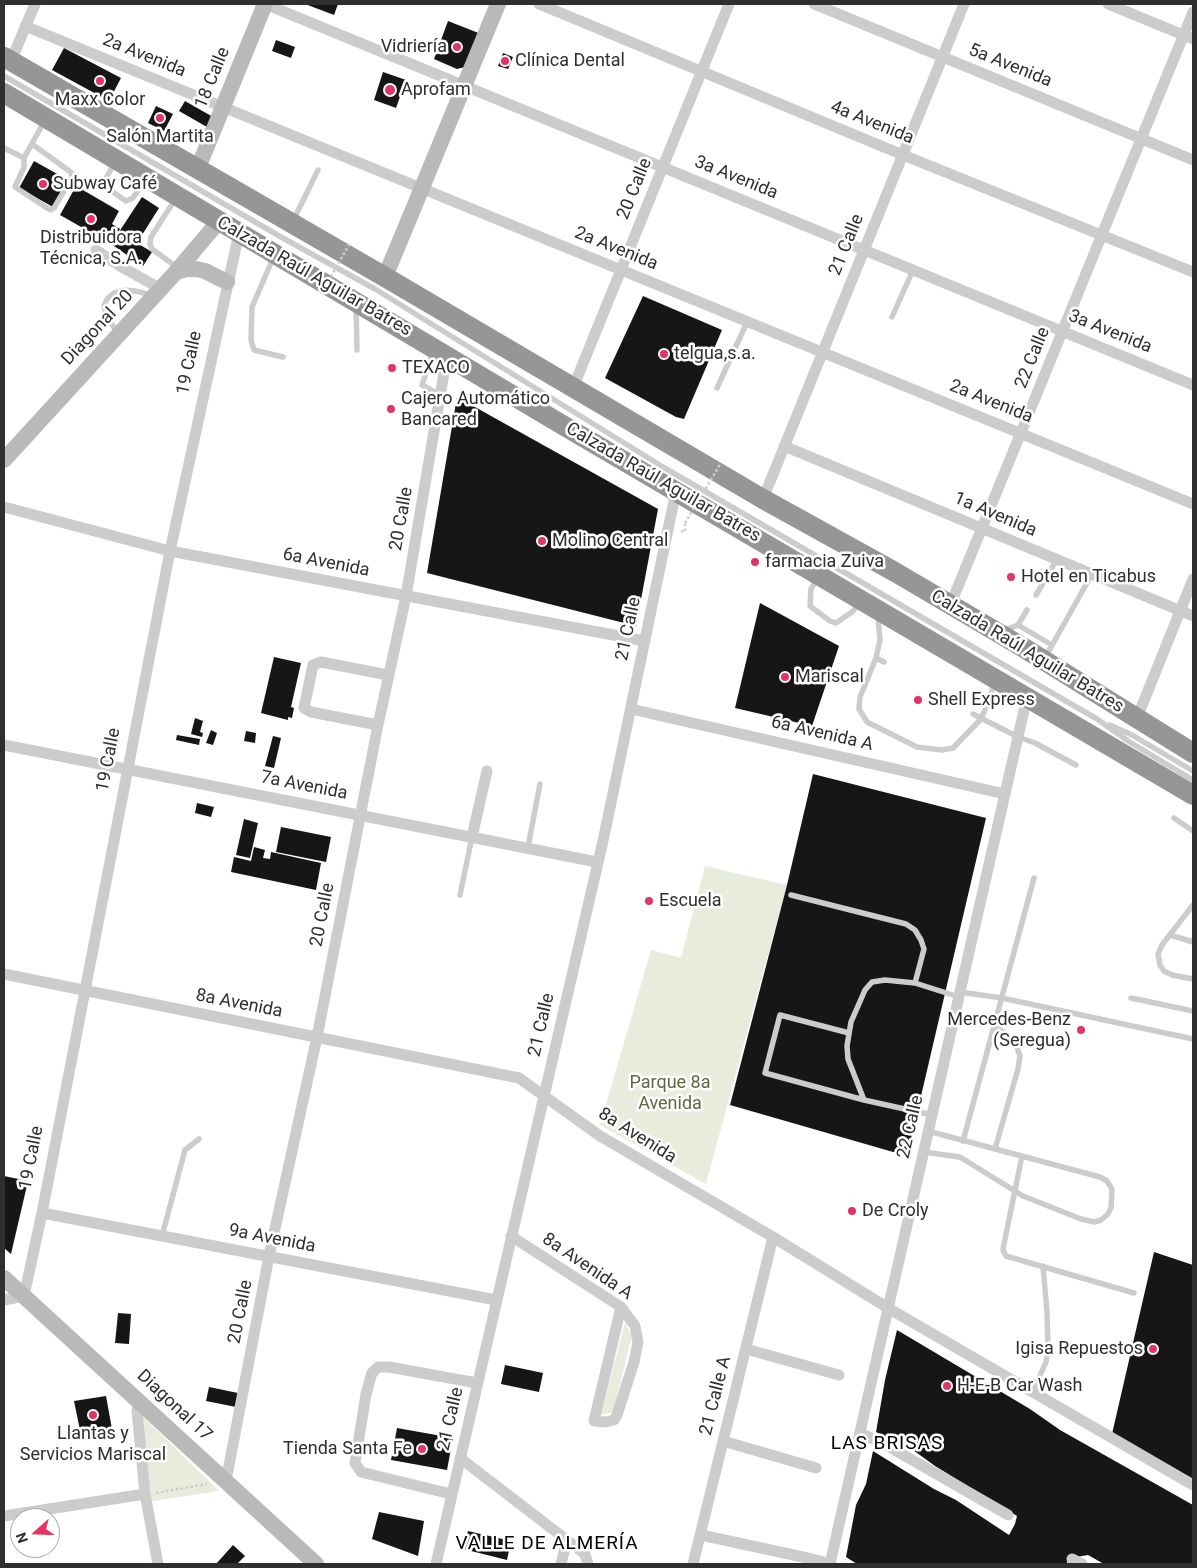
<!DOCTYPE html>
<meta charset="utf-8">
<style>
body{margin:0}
#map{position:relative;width:1197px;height:1568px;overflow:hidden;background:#fff;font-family:Roboto,sans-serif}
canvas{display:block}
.frame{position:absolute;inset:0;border:5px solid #2f2f2f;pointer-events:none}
.north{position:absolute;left:10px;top:1508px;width:50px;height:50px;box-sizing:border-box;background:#fff;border:1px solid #acacac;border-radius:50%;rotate:250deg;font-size:14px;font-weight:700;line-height:20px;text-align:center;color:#2f2f2f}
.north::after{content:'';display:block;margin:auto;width:18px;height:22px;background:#e23566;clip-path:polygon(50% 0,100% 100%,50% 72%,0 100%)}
</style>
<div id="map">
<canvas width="1197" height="1568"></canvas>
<div class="frame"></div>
<div class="north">N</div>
</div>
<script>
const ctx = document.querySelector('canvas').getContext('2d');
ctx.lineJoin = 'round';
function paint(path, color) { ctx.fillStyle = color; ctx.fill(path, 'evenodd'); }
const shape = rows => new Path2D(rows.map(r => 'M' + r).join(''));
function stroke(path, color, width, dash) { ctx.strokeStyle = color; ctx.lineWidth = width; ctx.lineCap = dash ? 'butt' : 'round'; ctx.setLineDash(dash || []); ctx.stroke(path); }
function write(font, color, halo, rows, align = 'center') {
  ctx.font = font + ' Roboto,sans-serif'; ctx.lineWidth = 5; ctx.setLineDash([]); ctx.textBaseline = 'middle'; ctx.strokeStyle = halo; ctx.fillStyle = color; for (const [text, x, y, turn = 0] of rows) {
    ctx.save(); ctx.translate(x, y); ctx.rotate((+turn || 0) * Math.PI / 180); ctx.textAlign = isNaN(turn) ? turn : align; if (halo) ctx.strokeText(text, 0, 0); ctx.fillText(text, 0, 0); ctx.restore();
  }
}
const green = shape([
 [705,866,787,885,706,1184,600,1125,651,950,681,958],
 [625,1323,632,1336,613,1412,601,1415],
 [137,1411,219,1491,147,1502]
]);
const building = shape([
 [305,4,338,4,334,15],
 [448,21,481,34,469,66,457,69,434,59],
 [276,40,295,47,291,58,272,51],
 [64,48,121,78,109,101,52,70],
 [503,53,513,57,508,69,498,66],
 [383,72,406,80,396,108,374,100],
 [185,101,213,117,207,127,179,111],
 [156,106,173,114,164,131,148,123],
 [34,161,68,180,53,207,19,188],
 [76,186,119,211,112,224,120,229,115,238,142,197,159,208,137,243,152,252,143,266,111,244,60,215],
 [643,296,722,330,684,419,676,417,605,378],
 [457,397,658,509,636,626,427,573],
 [760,603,839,646,812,726,735,708],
 [274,657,301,663,291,707,294,708,292,718,288,717,288,720,261,713],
 [195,718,203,721,200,732,203,733,202,737,191,734],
 [211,730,217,733,213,745,206,743],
 [246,731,256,733,255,743,244,741],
 [177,735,200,739,199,745,176,740],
 [273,736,281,738,274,768,265,766],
 [813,774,986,818,907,1156,730,1105,787,885],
 [197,803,214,807,211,817,195,813],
 [244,819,258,823,250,858,236,855],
 [281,827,331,837,326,862,276,852],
 [254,847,265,850,263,858,270,859,271,852,321,863,316,890,231,872,234,857,251,861],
 [4,1176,28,1181,11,1254,4,1248],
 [1154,1252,1193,1265,1193,1479,1112,1434],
 [118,1313,131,1314,129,1344,115,1343],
 [897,1330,1030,1409,1060,1430,1193,1505,1193,1564,1104,1564,1088,1555,1070,1558,1066,1564,857,1564,846,1557,856,1505,866,1484,873,1451,934,1489,956,1500,1009,1535,1015,1524,1017,1516,935,1466,913,1450,876,1432,885,1380],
 [505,1365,543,1373,539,1392,501,1384],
 [209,1387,238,1393,236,1407,206,1401],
 [106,1396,112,1429,81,1435,74,1401],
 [397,1428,453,1438,447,1470,391,1460],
 [379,1512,424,1521,418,1556,372,1539],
 [468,1531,511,1541,507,1560,463,1549],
 [233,1545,245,1556,237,1564,216,1564]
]);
const path = shape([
 [681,531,685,532,685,523],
 [156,1493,207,1484]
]);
const lane = shape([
 [4,76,281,237,375,289,663,467,1097,719,1128,741,1193,780],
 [4,148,24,158,45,120],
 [24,158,24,167,15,187,47,208,51,210,54,208,71,179,72,173,32,144],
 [115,162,104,182,104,186,126,201,133,198,145,179],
 [176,198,151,237,150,244,152,249,178,268],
 [293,221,318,170],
 [274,256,252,307,251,340,254,350,283,357],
 [356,307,357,350],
 [892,317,913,270],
 [118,334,106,315,104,306,107,299,114,293,123,290,135,291,152,295],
 [433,352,422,385,440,395],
 [717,388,747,322],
 [817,579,811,589,810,606,830,621,836,623,852,612,859,604],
 [1036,595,1057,559],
 [878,616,880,640,876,658,884,662],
 [1018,625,1052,645],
 [1003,631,1018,625,1027,610],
 [1046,656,1092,574],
 [876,658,860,697,859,709,867,722,917,747,942,750,953,748,981,719,990,698,994,682],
 [973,714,1018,737,1035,743,1076,765],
 [1110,725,1132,735,1193,771],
 [1174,818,1193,831],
 [528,847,540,784],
 [460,895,472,837],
 [791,895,906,924,915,930,921,940,924,949,915,983,885,980,872,982,865,990,851,1022,847,1046,848,1059,864,1100],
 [1193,905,1162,945,1158,954,1160,965,1164,971,1172,975,1193,979],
 [1170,935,1193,942],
 [915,983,959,997],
 [960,992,1002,998,1193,1039],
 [1131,998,1193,1011],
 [994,1026,1010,1036,1015,1042,1020,1056,1018,1069,995,1149],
 [849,1033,780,1015,765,1073,864,1100,932,1115],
 [963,1141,1034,878],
 [923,1152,960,1157,1023,1196,1081,1219,1094,1222,1101,1220,1107,1215,1111,1208,1112,1189,1107,1181,1100,1177,928,1131],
 [1022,1156,1004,1244,1003,1250,1006,1256,1134,1293],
 [162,1236,185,1150,199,1139],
 [1033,1391,1046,1362,1048,1350,1047,1312,1043,1266]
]);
const street = shape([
 [265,4,1193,385],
 [539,4,903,155,1193,272],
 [814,4,1193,160],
 [1108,4,1193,39],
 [25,26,1193,504],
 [11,61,35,4],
 [96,250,120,266,161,289],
 [573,388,729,4],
 [784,446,1193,616],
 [763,499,964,4],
 [4,507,170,551,645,641],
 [950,606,1193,12],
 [631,709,1005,794],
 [1137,718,1193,579],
 [378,725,311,712,304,708,313,665,321,662,388,675],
 [4,745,597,862],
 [472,837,487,771],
 [4,974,519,1078,600,1136,773,1237,888,1308,1193,1485],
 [42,1213,496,1300],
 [511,1236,621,1307,635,1326,638,1342,634,1362,617,1415,614,1420,606,1422,594,1421,621,1307],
 [4,1300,24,1296,42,1213,170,551,239,233],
 [746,1349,839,1375],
 [139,1402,137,1411,145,1494,158,1564],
 [860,1433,886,1445,1008,1515],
 [723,1441,816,1468],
 [460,1458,585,1554,588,1564],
 [226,1481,269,1256,317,1037,378,725,406,596,447,355],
 [451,1494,361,1472,355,1463,366,1394,372,1373,378,1367,389,1367,477,1383],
 [4,1516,145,1494],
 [701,1535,812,1559,831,1564],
 [1072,1559,1082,1564],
 [436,1564,603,841,676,491],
 [561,1564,567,1540],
 [693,1564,773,1237],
 [830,1564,1027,697]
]);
const secondary = shape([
 [198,168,265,4],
 [176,272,186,269,196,269,205,271,227,282],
 [385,277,498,4],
 [4,460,176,272,219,221],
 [4,1278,316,1564]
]);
const highway = shape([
 [4,57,385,277,763,499,895,572,1024,648,1193,753],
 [4,93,566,427,1193,795]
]);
const pathBridge = shape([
 [321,294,350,243],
 [685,523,721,463]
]);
const markers = [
 [457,47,5,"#e23566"],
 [505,61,5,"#e23566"],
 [100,81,5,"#e23566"],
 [390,90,6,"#e23566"],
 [160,118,5,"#e23566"],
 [43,184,5,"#e23566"],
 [91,219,5,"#e23566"],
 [664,354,5,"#e23566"],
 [392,368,5,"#e23566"],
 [391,409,5,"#e23566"],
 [542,541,5,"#e23566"],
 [755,562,5,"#e23566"],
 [1011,577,5,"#e23566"],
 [785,677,5,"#e23566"],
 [918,700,5,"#e23566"],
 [649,901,5,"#e23566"],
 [1081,1030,5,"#e23566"],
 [852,1211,5,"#e23566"],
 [1153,1349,5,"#e23566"],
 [947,1386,5,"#e23566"],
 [93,1415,5,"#e23566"],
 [422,1449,5,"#e23566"]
];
const poiNames = [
 ["Vidriería",447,47,"right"],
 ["Clínica Dental",515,61],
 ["Aprofam",401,90],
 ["Maxx Color",100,100,"center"],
 ["Salón Martita",160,137,"center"],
 ["Subway Café",53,184],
 ["Distribuidora",91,238,"center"],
 ["Técnica, S.A.",91,259,"center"],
 ["telgua,s.a.",674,354],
 ["TEXACO",402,368],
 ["Cajero Automático",401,399],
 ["Bancared",401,420],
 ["Molino Central",552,541],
 ["farmacia Zuiva",765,562],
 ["Hotel en Ticabus",1021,577],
 ["Mariscal",795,677],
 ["Shell Express",928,700],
 ["Escuela",659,901],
 ["Mercedes-Benz",1071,1020,"right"],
 ["(Seregua)",1071,1041,"right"],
 ["De Croly",862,1211],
 ["Igisa Repuestos",1143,1349,"right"],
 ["H-E-B Car Wash",957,1386],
 ["Llantas y",93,1434,"center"],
 ["Servicios Mariscal",93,1455,"center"],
 ["Tienda Santa Fe",412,1449,"right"]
];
const streetNames = [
 ["2a Avenida",144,56,22],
 ["5a Avenida",1010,66,22],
 ["18 Calle",213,78,-68],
 ["4a Avenida",872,123,22],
 ["3a Avenida",736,178,22],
 ["20 Calle",635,189,-68],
 ["21 Calle",847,245,-68],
 ["2a Avenida",616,249,22],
 ["Calzada Raúl Aguilar Batres",314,277,30],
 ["Diagonal 20",98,328,-47],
 ["3a Avenida",1110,332,22],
 ["22 Calle",1033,358,-68],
 ["19 Calle",190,363,-78],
 ["2a Avenida",991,402,22],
 ["Calzada Raúl Aguilar Batres",663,483,30],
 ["1a Avenida",995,515,23],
 ["20 Calle",402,519,-80],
 ["6a Avenida",326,563,11],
 ["21 Calle",629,629,-78],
 ["Calzada Raúl Aguilar Batres",1027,652,31],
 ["6a Avenida A",822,734,13],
 ["19 Calle",109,760,-79],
 ["7a Avenida",304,786,11],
 ["20 Calle",323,915,-79],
 ["8a Avenida",239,1004,11],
 ["21 Calle",542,1025,-77],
 ["22 Calle",911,1127,-77],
 ["8a Avenida",637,1136,32],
 ["19 Calle",32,1158,-79],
 ["9a Avenida",272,1239,11],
 ["8a Avenida A",587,1267,34],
 ["20 Calle",241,1312,-79],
 ["21 Calle A",716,1396,-76],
 ["Diagonal 17",174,1406,43],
 ["21 Calle",451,1419,-77]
];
const parkNames = [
 ["Parque 8a",670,1083],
 ["Avenida",670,1104]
];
const neighbourhoodNames = [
 ["LAS BRISAS",887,1444],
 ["VALLE DE ALMERÍA",547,1544]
];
paint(green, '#e8ecdd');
paint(building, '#161616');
stroke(path, '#ccc', 2.5, [2.5, 2.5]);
stroke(lane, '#ccc', 5.5);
stroke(street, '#ccc', 11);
stroke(secondary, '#b9b9b9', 16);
stroke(highway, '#969696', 20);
stroke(pathBridge, '#ccc', 2.5, [2.5, 2.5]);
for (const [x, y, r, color] of markers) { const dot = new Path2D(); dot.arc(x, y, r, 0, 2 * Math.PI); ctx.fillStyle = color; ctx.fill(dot); stroke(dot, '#fff', 2); }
write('18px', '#2f2f2f', '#fff', poiNames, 'left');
write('18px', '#2f2f2f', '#fff', streetNames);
write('18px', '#5b6a3d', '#fff', parkNames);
ctx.letterSpacing = '1px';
write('19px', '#000', '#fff', neighbourhoodNames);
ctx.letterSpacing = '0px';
</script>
